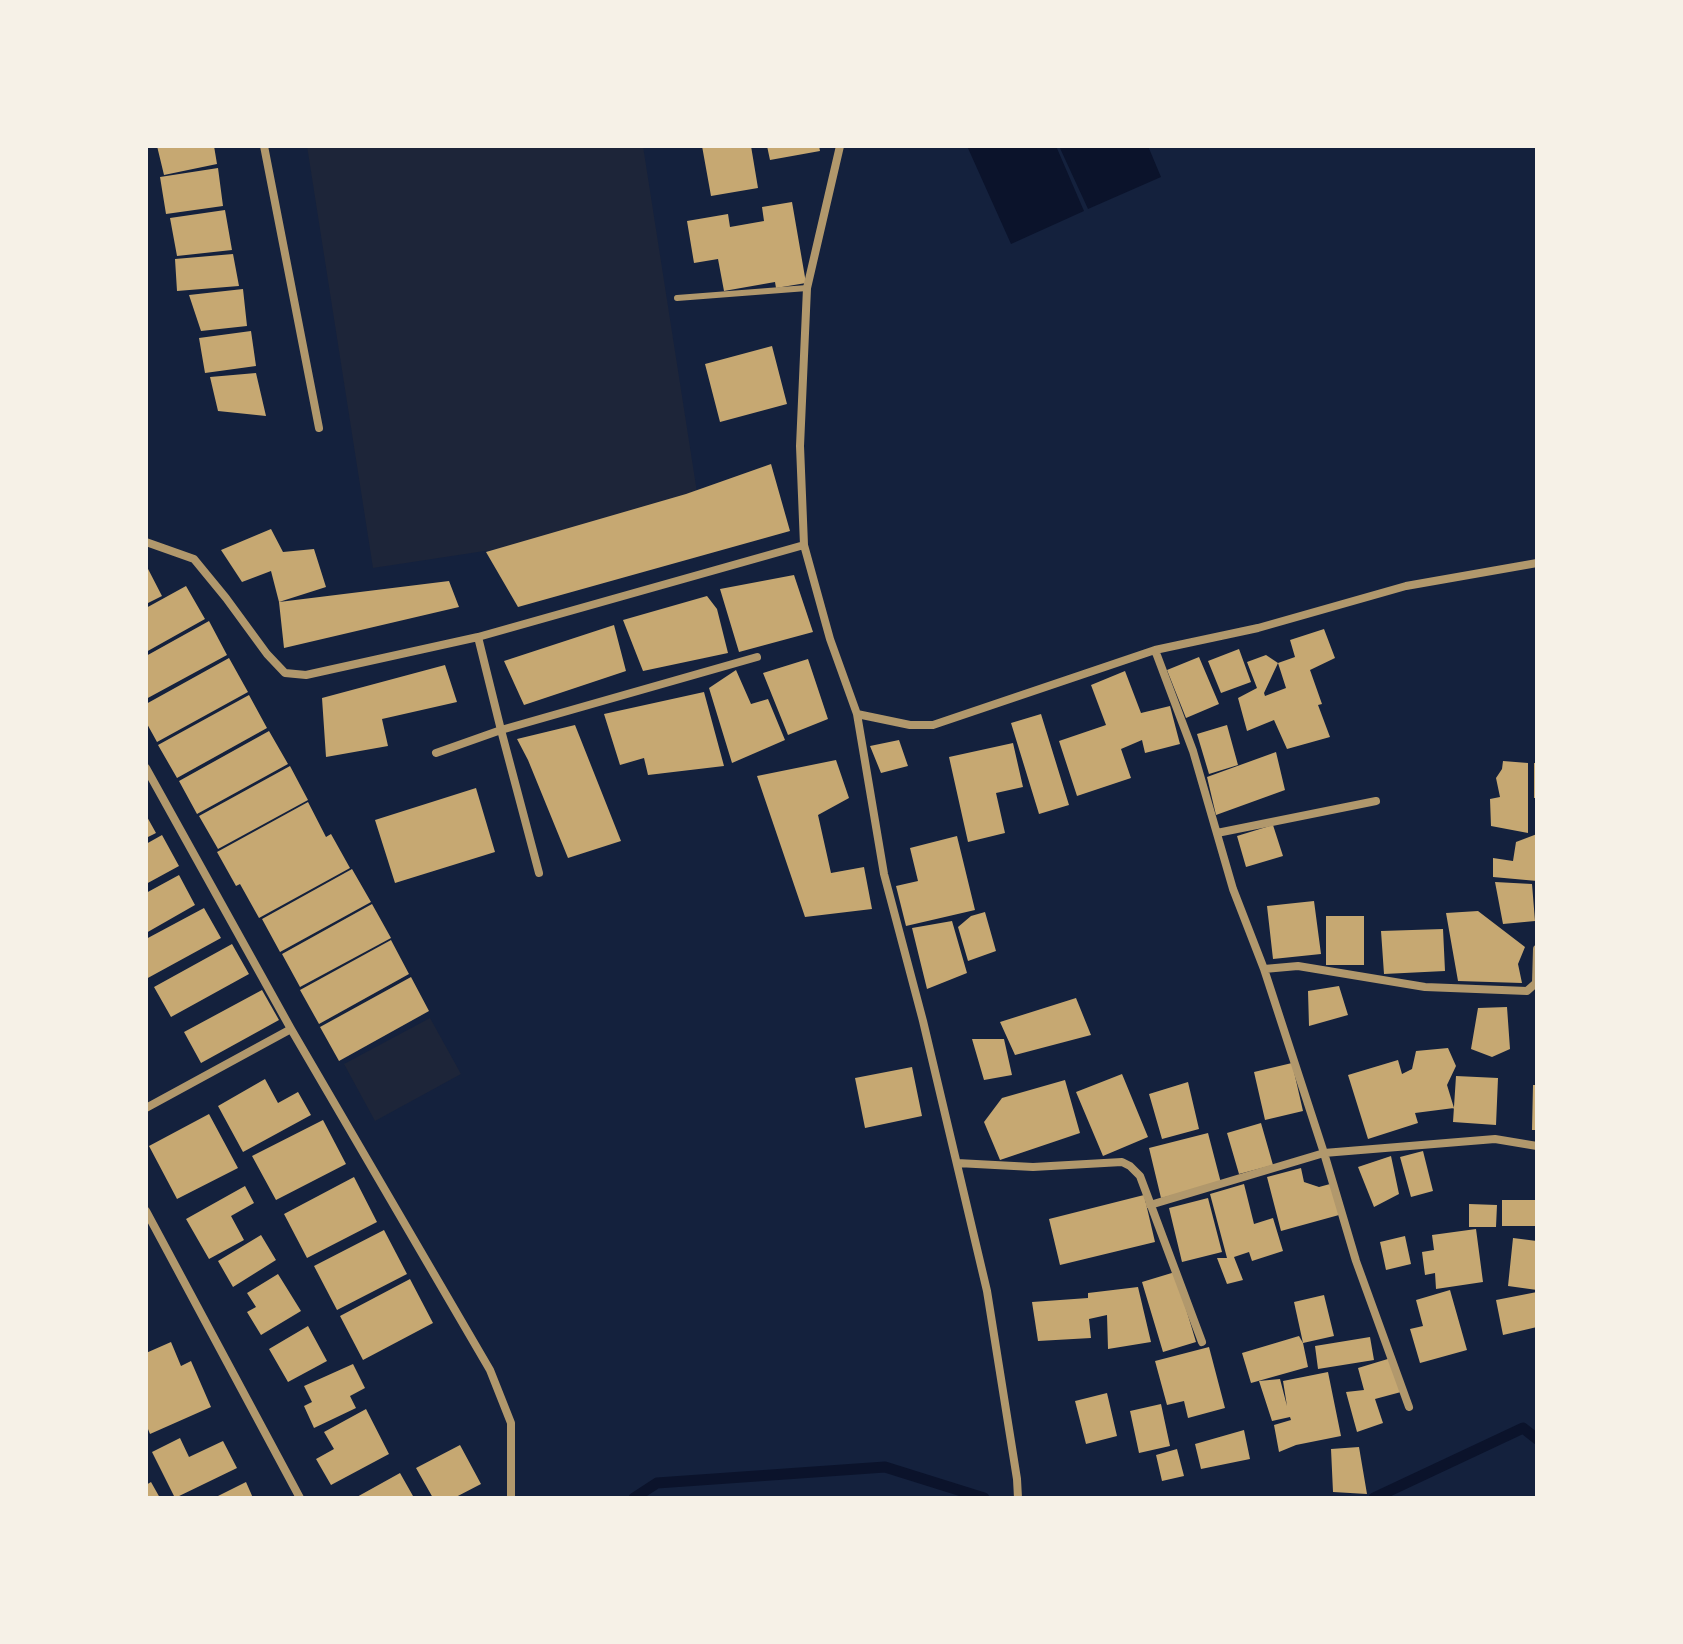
<!DOCTYPE html>
<style>
body{margin:0}
#map{position:relative;width:1683px;height:1644px;overflow:hidden;background:#14213d;font-family:Cabin,sans-serif}
canvas{display:block}
.frame{position:absolute;inset:0;border:148px solid #f6f1e7;pointer-events:none}
</style>
<div id="map">
<canvas width="1683" height="1644"></canvas>
<div class="frame"></div>
</div>
<script>
const ctx = document.querySelector('canvas').getContext('2d');
ctx.lineJoin = 'round';
function paint(path, color) { ctx.fillStyle = color; ctx.fill(path, 'evenodd'); }
const shape = rows => new Path2D(rows.map(r => 'M' + r).join(''));
function stroke(path, color, width, dash) { ctx.strokeStyle = color; ctx.lineWidth = width; ctx.lineCap = dash ? 'butt' : 'round'; ctx.setLineDash(dash || []); ctx.stroke(path); }
const green = shape([
 [307,146,643,146,701,518,373,568],
 [430,1018,461,1074,375,1121,344,1064]
]);
const water = shape([
 [967,146,1056,146,1084,211,1011,244],
 [1059,146,1148,146,1161,177,1088,209]
]);
const stream = shape([
 [634,1498,657,1483,885,1467,984,1498],
 [1374,1498,1523,1428,1537,1439]
]);
const building = shape([
 [157,146,214,146,217,164,164,175],
 [702,146,751,146,758,188,711,196],
 [767,146,819,146,820,151,770,160],
 [218,168,223,206,166,214,160,177],
 [792,202,806,283,776,288,775,282,724,291,718,259,694,263,687,221,728,214,730,227,764,221,762,207],
 [225,210,232,250,177,256,170,218],
 [233,254,239,286,177,291,175,259],
 [243,289,247,326,201,331,189,295],
 [251,331,256,366,205,373,199,338],
 [772,346,787,404,720,422,705,364],
 [256,373,266,416,218,411,210,377],
 [771,464,790,531,518,607,486,552,686,494],
 [271,529,283,552,314,549,326,587,279,602,449,581,459,607,284,648,279,602,271,571,242,582,221,550],
 [146,565,162,596,146,604],
 [794,575,813,632,739,652,720,589],
 [186,586,205,619,146,652,146,608],
 [707,596,717,609,728,653,643,671,623,620],
 [209,621,227,655,146,699,146,656],
 [614,625,626,671,524,705,504,661],
 [1324,629,1335,658,1310,670,1322,704,1318,705,1330,737,1287,749,1274,720,1247,731,1238,698,1257,688,1247,662,1266,655,1278,663,1264,693,1265,696,1286,688,1278,663,1295,657,1290,640],
 [1239,649,1251,682,1221,693,1208,661],
 [1199,657,1219,704,1186,718,1167,670],
 [229,658,248,692,157,742,146,722,146,704],
 [808,659,828,719,788,735,763,673],
 [445,665,457,702,382,719,388,746,326,757,322,698],
 [736,670,751,704,768,699,785,740,732,763,709,688],
 [1125,671,1141,713,1170,706,1180,744,1145,753,1142,740,1121,749,1131,778,1077,796,1059,741,1106,725,1091,685],
 [704,692,724,766,648,775,644,758,620,765,604,714],
 [249,695,267,728,177,778,158,745],
 [1041,714,1069,805,1039,814,1011,723],
 [575,725,621,841,568,858,528,760,517,739],
 [1227,725,1238,765,1209,774,1197,734],
 [269,731,288,764,197,814,179,781],
 [899,740,908,766,881,773,870,746],
 [1013,743,1023,787,996,793,1005,833,968,842,949,757],
 [1276,752,1285,790,1216,815,1207,777],
 [836,760,849,798,818,815,831,873,864,867,872,909,805,917,757,776],
 [1503,761,1528,763,1528,833,1491,826,1490,799,1500,797,1496,778,1502,769],
 [1534,763,1537,763,1537,798,1534,798],
 [290,766,308,800,218,849,199,816],
 [476,788,495,852,395,883,375,820],
 [308,802,326,837,331,834,350,868,259,918,240,884,236,886,217,852],
 [146,815,156,833,146,838],
 [1273,825,1283,856,1246,867,1237,836],
 [1537,834,1537,881,1493,877,1493,858,1513,861,1516,842],
 [162,835,179,866,146,884,146,844],
 [957,836,975,910,906,926,896,886,918,881,910,848],
 [352,869,371,902,280,952,262,919],
 [179,875,195,905,146,933,146,893],
 [1495,882,1532,884,1535,921,1503,924],
 [1314,901,1321,954,1273,959,1267,906],
 [372,904,391,938,300,987,282,954],
 [204,908,221,938,146,979,146,939],
 [1478,911,1525,947,1518,964,1522,983,1458,981,1446,913],
 [985,912,996,951,968,961,958,927,971,916],
 [1326,916,1364,916,1364,965,1326,965],
 [952,921,967,973,927,989,912,928],
 [1443,929,1445,971,1384,974,1381,931],
 [391,940,409,974,319,1024,300,990],
 [232,944,249,974,171,1017,154,987],
 [411,977,429,1011,339,1061,320,1027],
 [1339,986,1348,1015,1309,1026,1308,991],
 [262,990,279,1020,201,1063,184,1032],
 [1076,998,1091,1035,1015,1055,1000,1022],
 [1507,1007,1510,1049,1492,1057,1471,1049,1478,1008],
 [972,1039,1004,1039,1012,1075,984,1080],
 [1448,1048,1456,1066,1447,1085,1454,1108,1415,1113,1418,1123,1368,1139,1348,1075,1398,1060,1402,1074,1412,1069,1416,1051],
 [1292,1063,1303,1111,1265,1120,1254,1072],
 [912,1067,922,1116,865,1128,855,1078],
 [1122,1074,1148,1137,1103,1156,1076,1092],
 [1456,1076,1498,1078,1496,1125,1453,1122],
 [265,1079,278,1103,298,1092,311,1115,243,1152,218,1106],
 [1065,1080,1080,1133,1000,1160,984,1122,1002,1098],
 [1188,1082,1199,1129,1162,1139,1149,1094],
 [1533,1085,1537,1085,1537,1130,1532,1130],
 [209,1114,238,1168,177,1199,149,1146],
 [323,1120,346,1164,276,1200,252,1156],
 [1261,1123,1273,1165,1239,1174,1227,1133],
 [1208,1133,1221,1183,1161,1198,1149,1148],
 [1423,1151,1433,1191,1411,1197,1400,1157],
 [1391,1156,1399,1194,1374,1207,1358,1167],
 [1301,1168,1304,1182,1319,1187,1330,1184,1339,1215,1281,1231,1267,1177],
 [354,1177,377,1222,307,1258,284,1214],
 [1244,1184,1254,1224,1273,1218,1283,1251,1252,1261,1249,1252,1234,1257,1243,1280,1227,1284,1217,1258,1227,1258,1210,1194],
 [245,1186,254,1203,231,1216,244,1240,209,1259,186,1219],
 [1144,1195,1155,1242,1060,1265,1049,1219],
 [1208,1198,1222,1252,1182,1262,1169,1208],
 [1502,1200,1535,1200,1535,1226,1502,1226],
 [1469,1204,1497,1205,1496,1227,1469,1227],
 [1476,1229,1483,1282,1436,1289,1435,1273,1425,1275,1422,1252,1434,1250,1432,1235],
 [384,1230,407,1274,337,1310,314,1266],
 [261,1235,276,1260,233,1287,218,1261],
 [1405,1236,1411,1264,1386,1270,1380,1242],
 [1513,1238,1537,1241,1537,1290,1508,1286],
 [1175,1272,1196,1342,1163,1352,1142,1282],
 [278,1274,301,1311,261,1335,247,1312,256,1307,247,1293],
 [410,1279,433,1323,363,1360,340,1316],
 [1138,1287,1151,1342,1108,1349,1107,1315,1089,1319,1091,1338,1038,1341,1032,1302,1088,1298,1088,1293],
 [1450,1290,1467,1350,1420,1363,1410,1329,1423,1326,1416,1300],
 [1537,1292,1537,1327,1503,1335,1496,1300],
 [1324,1295,1334,1336,1303,1343,1308,1367,1251,1383,1242,1353,1299,1336,1303,1343,1294,1302],
 [308,1326,327,1361,288,1382,269,1349],
 [1370,1337,1374,1360,1318,1369,1315,1346],
 [171,1342,181,1366,191,1361,211,1407,150,1434,146,1424,146,1353],
 [1209,1347,1225,1408,1188,1418,1184,1401,1167,1405,1155,1361],
 [1391,1358,1401,1392,1375,1399,1383,1423,1357,1432,1346,1392,1364,1390,1358,1368],
 [353,1364,365,1388,350,1396,356,1408,314,1428,304,1406,312,1402,304,1386],
 [1328,1372,1341,1436,1296,1445,1279,1452,1274,1425,1291,1420,1290,1417,1272,1421,1259,1381,1280,1379,1287,1406,1283,1381],
 [1107,1393,1117,1436,1086,1444,1075,1401],
 [1161,1404,1170,1446,1139,1453,1130,1411],
 [366,1409,389,1454,331,1485,316,1459,334,1449,324,1432],
 [1244,1430,1250,1459,1201,1469,1195,1444],
 [180,1438,189,1457,223,1441,237,1468,175,1498,152,1452],
 [460,1445,481,1484,454,1498,433,1498,416,1468],
 [1359,1447,1367,1494,1333,1492,1331,1449],
 [1177,1449,1184,1476,1162,1481,1156,1455],
 [400,1473,413,1496,408,1498,355,1498],
 [151,1482,160,1498,146,1498,146,1485],
 [246,1482,253,1498,214,1498]
]);
const service = shape([
 [677,298,807,288]
]);
const minor = shape([
 [264,146,319,428],
 [840,146,807,288,800,446,804,545,830,639,857,714,910,725,933,725,1155,650,1258,628,1406,586,1537,563],
 [146,542,194,559,226,598,267,654,285,673,306,675,478,637,804,545],
 [478,637,501,730,757,657],
 [1155,650,1193,751,1233,889,1264,969,1324,1153,1356,1261,1409,1407],
 [857,714,884,874,923,1021,987,1291,1017,1479,1018,1498],
 [436,753,501,730,539,873],
 [146,768,291,1029,490,1370,511,1423,511,1498],
 [1217,833,1376,801],
 [1264,969,1298,966,1425,987,1527,991,1536,983,1537,949],
 [146,1108,291,1029],
 [957,1163,1033,1167,1122,1162,1130,1166,1140,1176,1202,1342],
 [1150,1205,1324,1153,1495,1139,1537,1146],
 [146,1211,300,1498]
]);
paint(green, '#1d2539');
paint(water, '#0b132b');
stroke(stream, '#0b132b', 11);
paint(building, '#c6a872');
stroke(service, '#b1986c', 6);
stroke(minor, '#b1986c', 8);
</script>
